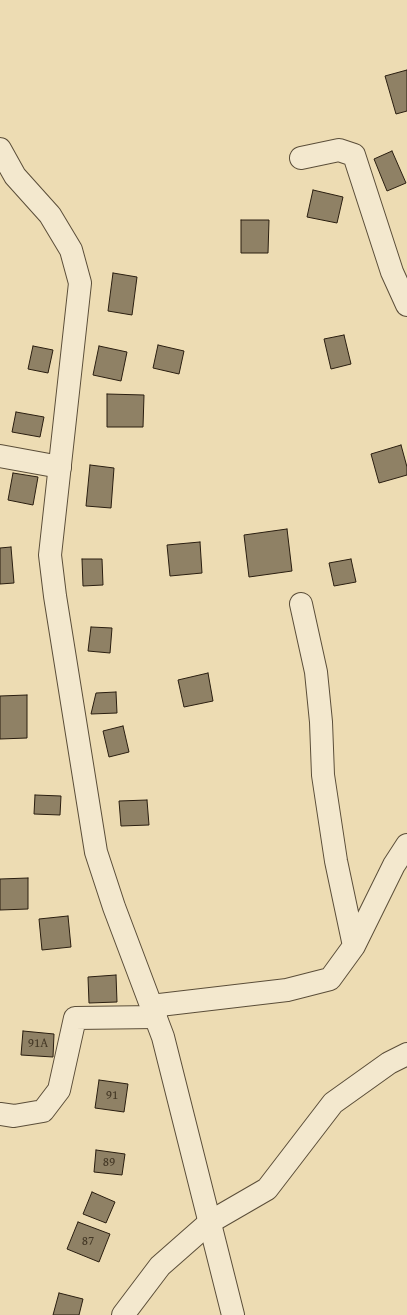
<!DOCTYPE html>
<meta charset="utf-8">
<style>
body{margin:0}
canvas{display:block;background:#eddcb3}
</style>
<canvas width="407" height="1315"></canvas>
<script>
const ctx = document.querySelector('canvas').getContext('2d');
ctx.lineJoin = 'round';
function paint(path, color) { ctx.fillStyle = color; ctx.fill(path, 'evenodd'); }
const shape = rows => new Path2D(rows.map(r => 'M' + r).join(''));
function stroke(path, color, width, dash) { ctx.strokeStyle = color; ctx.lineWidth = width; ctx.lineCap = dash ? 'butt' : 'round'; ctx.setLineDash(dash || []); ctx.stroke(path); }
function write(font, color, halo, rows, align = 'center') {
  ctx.font = font + ' "Gentium Book Plus",serif'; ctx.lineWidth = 3.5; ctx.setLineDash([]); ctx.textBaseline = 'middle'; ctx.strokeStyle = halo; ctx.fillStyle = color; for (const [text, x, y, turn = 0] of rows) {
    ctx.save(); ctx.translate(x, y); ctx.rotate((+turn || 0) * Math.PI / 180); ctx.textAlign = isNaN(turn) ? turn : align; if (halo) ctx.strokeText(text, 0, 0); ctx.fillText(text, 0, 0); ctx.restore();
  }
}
const building = shape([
 [407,70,407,111,396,114,385,76,407,70],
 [392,151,406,183,387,191,374,159,392,151],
 [313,190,343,197,337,223,307,217,313,190],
 [241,220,269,220,268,253,241,253,241,220],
 [113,273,137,277,132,315,108,311,113,273],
 [344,335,351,364,331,369,324,339,344,335],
 [158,345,184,351,179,374,153,368,158,345],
 [33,346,53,350,48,373,28,369,33,346],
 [99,346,127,352,121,381,93,375,99,346],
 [107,394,144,395,143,427,107,427,107,394],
 [16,412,44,417,40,437,12,432,16,412],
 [401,445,407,467,407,475,379,483,371,454,401,445],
 [90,465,114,468,111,508,86,506,90,465],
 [13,473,38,477,33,505,8,500,13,473],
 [287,529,292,571,249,577,244,535,287,529],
 [200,542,202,573,170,576,167,545,200,542],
 [11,547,14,583,0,584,0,548,11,547],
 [82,559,102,559,103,585,83,586,82,559],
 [351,559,356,582,334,586,329,563,351,559],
 [91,627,112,628,110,653,88,651,91,627],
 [208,673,213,701,184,707,178,680,208,673],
 [116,692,117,713,91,714,96,693,116,692],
 [27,695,27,738,0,739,0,696,27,695],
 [123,726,129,752,109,757,103,731,123,726],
 [35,795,61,796,60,815,34,814,35,795],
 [147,800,149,825,121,826,119,801,147,800],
 [28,878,28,909,0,910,0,879,28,878],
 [68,916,71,947,42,950,39,919,68,916],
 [116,975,117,1002,89,1003,88,977,116,975],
 [23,1031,54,1034,53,1057,21,1055,23,1031],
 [99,1080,128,1084,124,1112,95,1108,99,1080],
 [96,1150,125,1154,122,1175,94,1172,96,1150],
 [92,1192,115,1202,106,1223,83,1214,92,1192],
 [78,1222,110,1234,99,1262,67,1249,78,1222],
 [59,1293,83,1299,79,1315,53,1315,59,1293]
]);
const minor = shape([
 [301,158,339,150,354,155,392,272,407,305],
 [0,456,60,467],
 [301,604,316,672,321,722,323,775,336,861,354,946],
 [151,1006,287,990,330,979,354,946,394,865,407,845],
 [0,1114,14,1116,43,1111,59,1090,75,1018,156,1017],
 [123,1315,160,1266,210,1222,267,1189,333,1103,389,1063,407,1054]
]);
const tertiary = shape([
 [0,149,15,176,50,215,71,250,80,283,50,555,55,596,96,852,114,907,163,1037,233,1315]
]);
const numberNames = [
 ["91А",38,1044],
 ["91",112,1096],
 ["89",109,1163],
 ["87",88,1242]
];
paint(building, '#8f8165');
stroke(building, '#2a1e10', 1);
stroke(minor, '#5b4e39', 24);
stroke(tertiary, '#5b4e39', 24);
stroke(minor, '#f3e8ce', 22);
stroke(tertiary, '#f3e8ce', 22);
write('13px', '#433725', null, numberNames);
</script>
